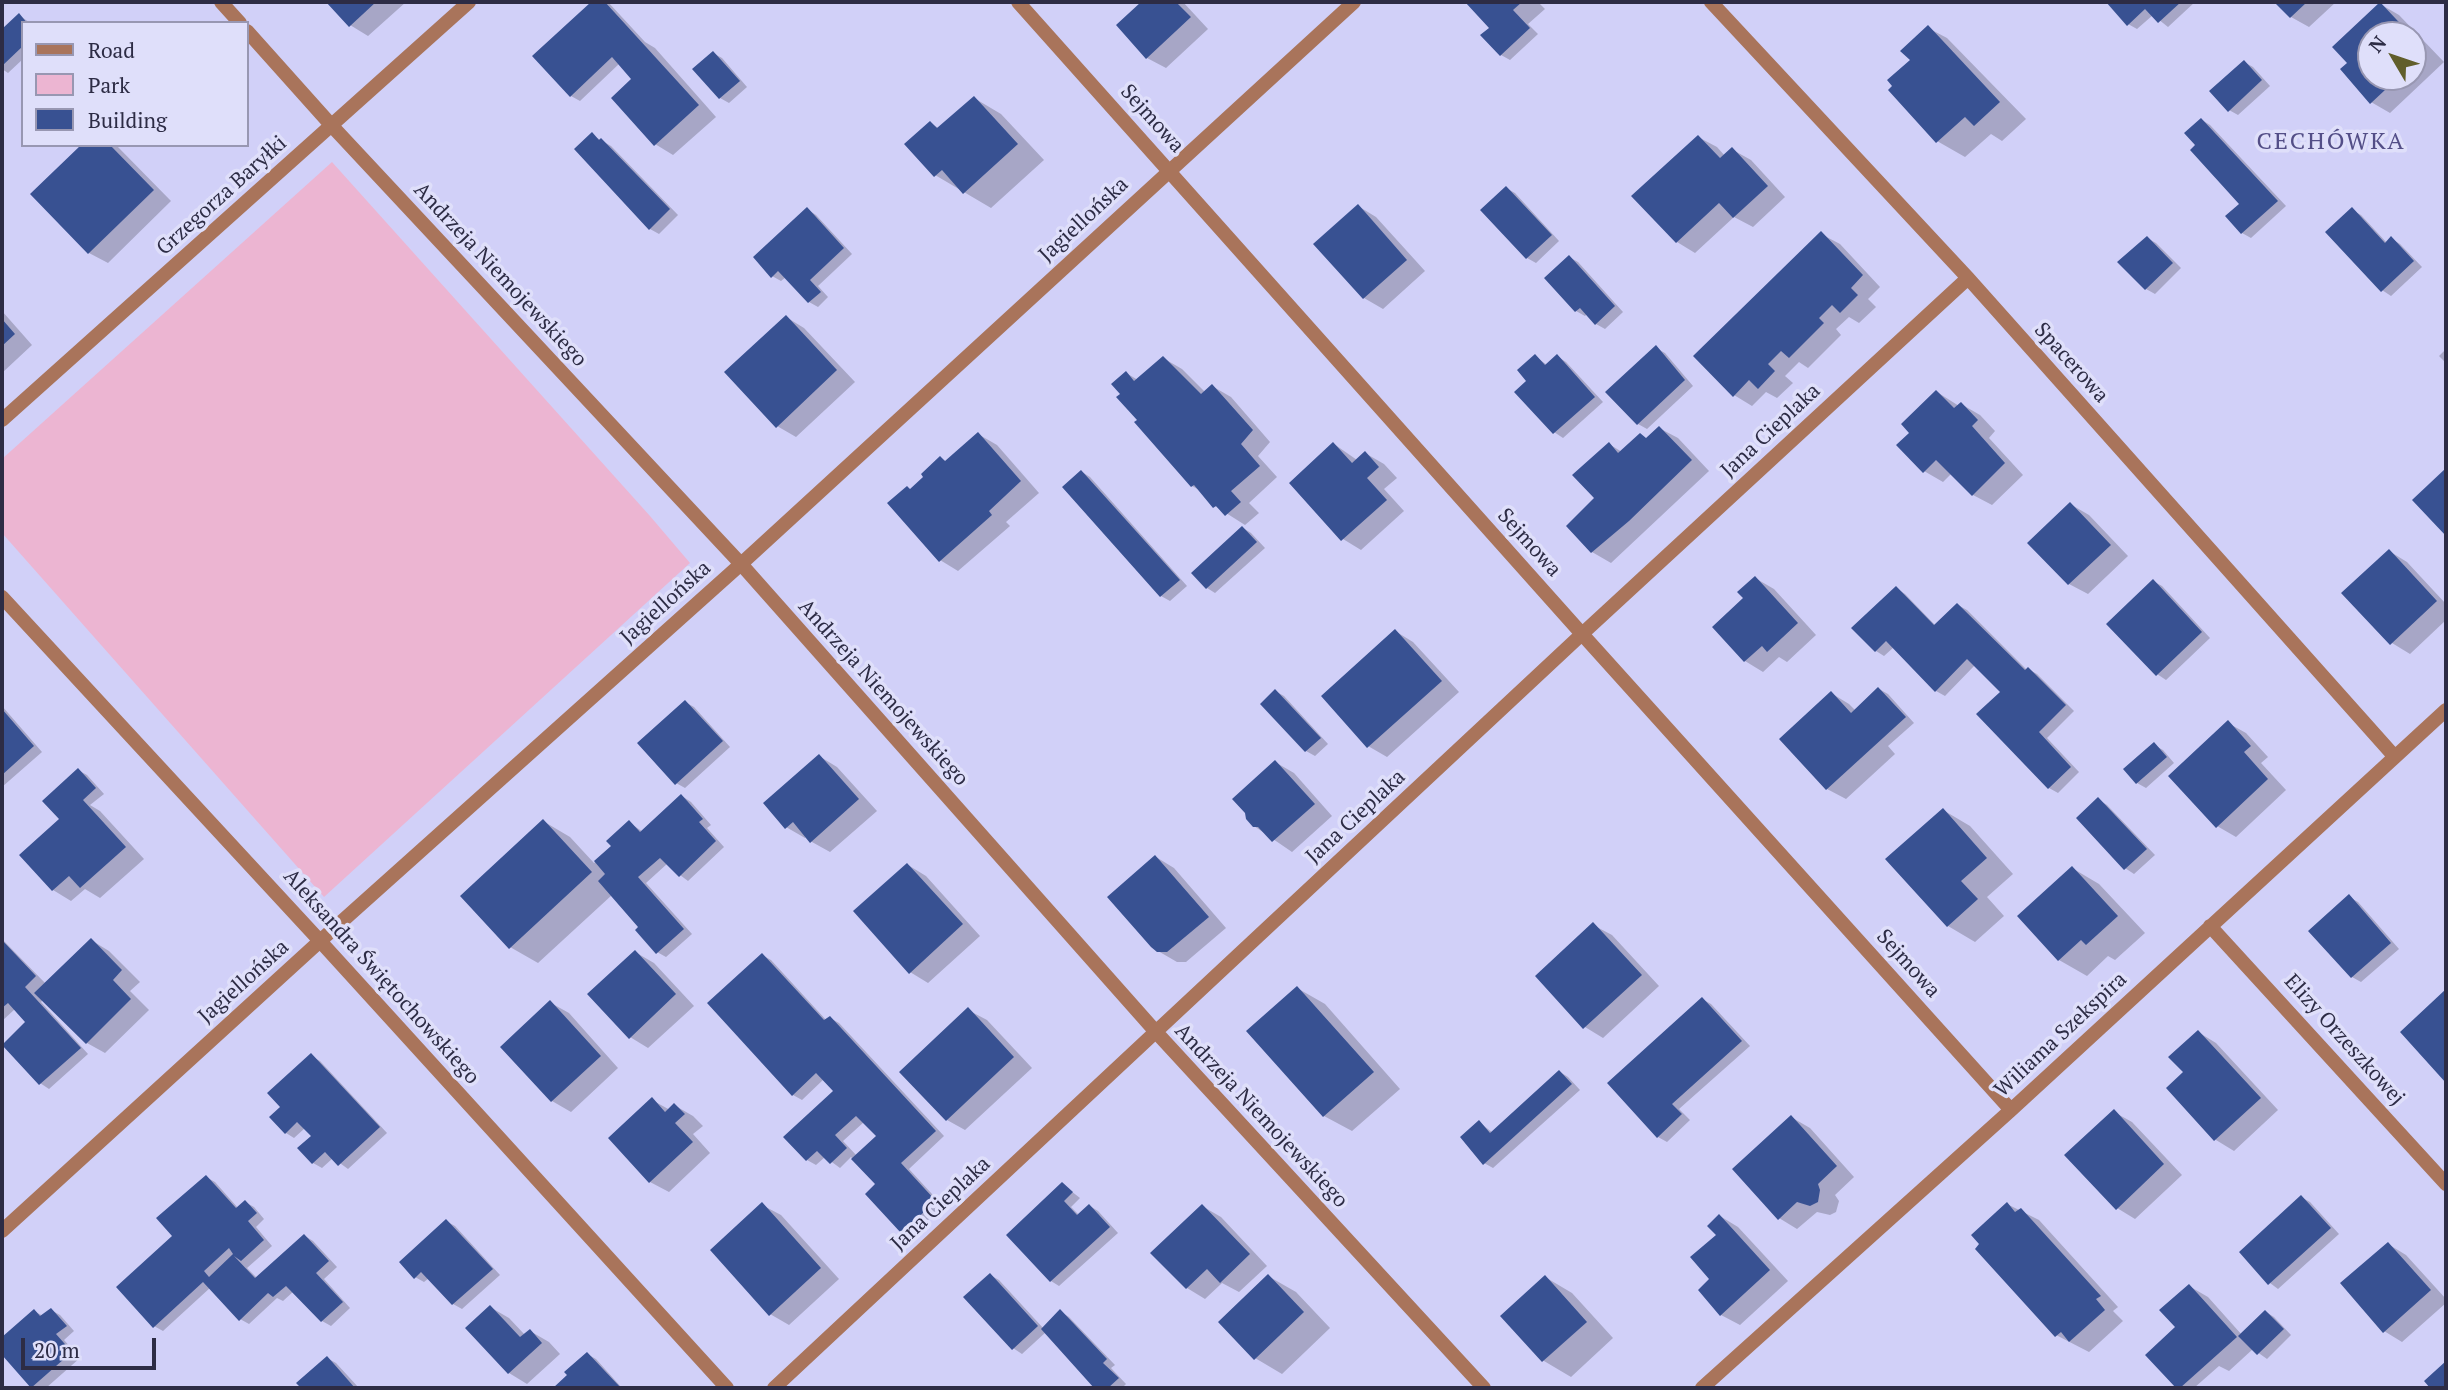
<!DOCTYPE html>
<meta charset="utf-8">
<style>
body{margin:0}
#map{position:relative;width:2448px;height:1390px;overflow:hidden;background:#d1d0f8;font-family:"PT Serif",serif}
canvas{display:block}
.frame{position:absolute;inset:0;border:4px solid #2d2c45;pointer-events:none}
.legend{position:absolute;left:21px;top:21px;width:228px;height:126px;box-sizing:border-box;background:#dfdffa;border:2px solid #9897b2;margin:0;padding:9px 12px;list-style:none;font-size:21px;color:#2d2c45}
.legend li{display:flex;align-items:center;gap:14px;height:35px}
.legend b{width:35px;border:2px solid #9897b2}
.north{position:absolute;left:2357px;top:21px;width:70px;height:70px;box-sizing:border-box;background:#dfdffa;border:2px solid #9897b2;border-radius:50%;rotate:309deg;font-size:19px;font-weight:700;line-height:28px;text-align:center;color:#2d2c45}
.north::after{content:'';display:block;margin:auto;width:24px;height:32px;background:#615e2b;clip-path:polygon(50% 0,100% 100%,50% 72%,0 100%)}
.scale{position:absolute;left:21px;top:1338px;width:135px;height:32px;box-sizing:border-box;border:4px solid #2d2c45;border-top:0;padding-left:9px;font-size:21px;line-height:24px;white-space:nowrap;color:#2d2c45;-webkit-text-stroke:5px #dfdffa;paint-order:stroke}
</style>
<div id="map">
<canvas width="2448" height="1390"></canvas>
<div class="frame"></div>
<ul class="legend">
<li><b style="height:9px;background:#a9745b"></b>Road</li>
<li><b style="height:19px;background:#ecb5d2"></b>Park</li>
<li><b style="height:19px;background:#385192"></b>Building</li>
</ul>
<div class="north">N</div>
<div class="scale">20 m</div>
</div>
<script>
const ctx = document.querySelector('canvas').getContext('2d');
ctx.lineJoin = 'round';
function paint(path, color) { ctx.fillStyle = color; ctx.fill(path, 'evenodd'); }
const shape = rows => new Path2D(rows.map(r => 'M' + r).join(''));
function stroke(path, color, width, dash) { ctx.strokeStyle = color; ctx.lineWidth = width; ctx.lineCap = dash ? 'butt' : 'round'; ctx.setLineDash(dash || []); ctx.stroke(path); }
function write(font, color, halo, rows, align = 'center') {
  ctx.font = font + ' "PT Serif",serif'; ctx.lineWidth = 7; ctx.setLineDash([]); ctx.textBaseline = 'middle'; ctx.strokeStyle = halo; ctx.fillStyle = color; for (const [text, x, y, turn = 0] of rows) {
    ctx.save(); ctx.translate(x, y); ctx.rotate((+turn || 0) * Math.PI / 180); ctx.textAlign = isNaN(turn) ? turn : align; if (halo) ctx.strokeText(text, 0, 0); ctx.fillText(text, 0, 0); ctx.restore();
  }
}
const green = shape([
 [332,162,650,516,690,563,324,897,2,533,2,459]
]);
const shadow = shape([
 [328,2,406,2,368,36,350,25],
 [594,2,608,2,645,42,655,48,716,117,673,155,655,144,633,79,620,63,580,101,571,96,535,57],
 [1143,2,1183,2,1208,29,1166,68,1147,58,1118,25],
 [1467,2,1538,2,1545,9,1528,24,1538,34,1510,60,1501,55,1491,28],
 [2108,2,2195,2,2168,27,2153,15,2137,29,2128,24],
 [2277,2,2336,2,2309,27,2291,17],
 [2380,4,2399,15,2444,62,2390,113,2371,102,2350,63],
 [2371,35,2413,35,2413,77,2371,77],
 [19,15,30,23,23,23,23,59,8,73,2,69,2,31],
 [1928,28,1947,38,2026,119,2002,141,1991,134,1965,157,1937,141],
 [713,53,722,58,747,87,729,103,720,98,695,69],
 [2244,62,2253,67,2270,86,2238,115,2229,110],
 [974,98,1001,114,1044,160,991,208,935,175,930,123,940,129],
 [2202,120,2210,125,2286,206,2251,238,2242,233,2227,216,2241,204],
 [592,135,611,146,678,215,659,234,650,229],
 [1698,137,1717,147,1725,156,1733,150,1751,160,1785,197,1753,227,1734,217,1695,253,1677,242],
 [84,145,116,145,171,201,108,263,89,253],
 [1506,188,1515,193,1559,241,1536,263,1527,258],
 [1358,206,1376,217,1425,271,1383,309,1364,298],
 [807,209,816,215,852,254,818,286,828,297,818,307,809,302,786,277,781,281,772,276],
 [2352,210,2361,215,2387,243,2392,239,2400,244,2422,267,2391,296,2382,290],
 [1821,234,1840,244,1880,287,1868,299,1876,307,1859,323,1849,317,1836,329,1841,335,1808,368,1799,362,1785,376,1793,383,1777,398,1766,392,1752,406,1734,395],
 [2147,238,2156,243,2181,268,2155,294,2146,289],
 [1569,257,1578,262,1623,312,1605,329,1596,324,1587,314,1585,316,1576,311],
 [2,311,32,345,2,373],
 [786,317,804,328,855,382,796,437,777,426],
 [1656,348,1665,353,1693,386,1647,429,1638,424],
 [2446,349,2446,363,2439,356],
 [1535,356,1547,365,1557,356,1566,362,1603,402,1563,438,1554,432,1528,381],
 [1163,358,1182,369,1205,392,1212,386,1231,397,1270,442,1258,456,1277,477,1249,503,1259,513,1245,525,1215,506,1201,491,1192,486,1139,420,1122,394,1126,373,1138,380],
 [1937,392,1959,406,1961,404,1980,415,1995,431,1989,438,2023,475,1992,505,1973,495,1952,473,1943,482,1924,471,1912,433],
 [1659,428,1678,438,1709,471,1611,563,1592,552,1568,526,1597,498,1609,444,1622,452,1647,439],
 [978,434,997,445,1039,493,1006,522,1010,526,958,571,940,560,911,490,926,477,940,458,947,462],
 [1334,444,1357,460,1365,453,1384,464,1397,478,1384,489,1404,511,1361,550,1343,539],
 [1082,472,1090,477,1187,586,1170,601,1161,596],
 [2070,504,2089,515,2128,556,2088,594,2069,584],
 [1243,528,1251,533,1265,548,1215,593,1207,588],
 [2389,551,2407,562,2446,604,2446,620,2410,654,2392,643],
 [1755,578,1774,589,1816,635,1787,662,1779,657,1763,672,1745,661,1746,598],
 [2153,581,2162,586,2210,638,2166,680,2157,674],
 [1896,588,1905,594,1936,626,1958,605,1967,610,2027,670,2028,669,2037,674,2074,711,2047,738,2079,772,2058,793,2049,788,2002,692,1975,665,1945,696,1936,691,1894,647,1884,656,1876,651],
 [1395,631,1413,642,1459,692,1387,757,1368,746],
 [1879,689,1888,694,1914,723,1888,746,1895,754,1846,799,1827,789,1831,693,1849,704,1856,711],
 [1275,691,1284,696,1328,744,1315,756,1306,751,1262,704],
 [685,702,694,707,730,747,685,788,676,783],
 [2,706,42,752,2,787],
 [2228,723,2246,733,2268,757,2261,763,2286,790,2236,837,2217,826],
 [2154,745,2163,750,2174,763,2146,788,2137,783,2126,769],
 [819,756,837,767,877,811,830,852,812,842,807,836,805,838,786,827],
 [1275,762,1294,773,1332,816,1292,852,1254,826],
 [78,770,87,775,104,794,90,805,100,811,144,859,100,898,85,889,71,901,53,890,62,819],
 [682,796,691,802,711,825,707,828,724,847,688,881,680,875,668,863,646,883,692,934,666,957,657,952,641,928,612,895,538,963,510,947,543,821,570,837,594,863,613,846,630,823,643,832],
 [2099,800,2107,805,2155,855,2134,874,2125,868],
 [1943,810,1970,826,2013,874,1987,897,2004,916,1975,942,1948,926],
 [1156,857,1174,868,1226,928,1186,962,1177,962,1158,951],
 [908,865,926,876,980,936,928,983,910,972],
 [2072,868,2099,884,2145,933,2115,960,2108,956,2087,976,2059,960,2019,916],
 [2349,897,2358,902,2399,949,2361,982,2352,977,2310,931],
 [1593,925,1612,935,1659,986,1603,1038,1585,1027],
 [2,939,46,984,91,940,109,951,140,982,130,991,149,1010,105,1053,87,1043,43,1000,41,1002,88,1054,49,1089,40,1083,27,1022,15,1009,2,1021],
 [635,952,654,963,694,1006,648,1048,630,1037],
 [762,955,771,960,827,1021,830,1018,839,1023,944,1136,909,1169,943,1206,911,1236,902,1231,877,1184,851,1157,840,1168,825,1157,816,1165,807,1160,835,1091,824,1079,802,1100,793,1095],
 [864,1122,878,1136,857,1156,843,1141],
 [1297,988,1325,1004,1400,1089,1352,1131,1324,1116],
 [1702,999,1711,1004,1750,1046,1679,1109,1690,1120,1667,1142,1658,1137,1610,1083],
 [551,1003,569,1013,618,1068,571,1112,552,1101],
 [968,1010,987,1020,1032,1068,965,1130,947,1120],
 [2198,1032,2216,1043,2278,1110,2234,1151,2216,1140,2168,1088,2185,1072],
 [311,1056,320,1061,387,1133,348,1169,333,1158,322,1168,313,1163,300,1148,313,1136,305,1128,294,1138,286,1133,283,1107],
 [1560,1072,1568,1077,1580,1090,1493,1168,1484,1163,1479,1122,1493,1133],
 [652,1100,670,1110,674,1105,693,1116,703,1126,693,1134,710,1153,669,1192,650,1182],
 [2114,1112,2132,1122,2182,1175,2135,1219,2117,1208],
 [1791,1117,1810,1128,1854,1177,1835,1195,1839,1201,1836,1212,1830,1215,1817,1212,1797,1229,1779,1218],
 [206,1177,215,1182,238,1208,245,1202,254,1207,264,1219,256,1227,272,1246,247,1268,257,1278,305,1236,313,1241,337,1267,324,1279,350,1308,331,1326,322,1321,294,1291,283,1301,277,1298,249,1324,240,1319,211,1287,163,1331,154,1326,174,1236],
 [1062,1184,1080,1198,1071,1207,1079,1215,1090,1206,1098,1211,1118,1233,1059,1286,1051,1281],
 [2301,1197,2310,1202,2339,1234,2278,1289,2270,1283],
 [2007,1204,2039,1220,2118,1307,2113,1311,2123,1321,2089,1352,2056,1335],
 [762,1205,781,1215,839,1279,789,1325,770,1314],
 [1202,1206,1221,1217,1267,1266,1239,1292,1222,1283,1205,1299,1187,1288],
 [1720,1216,1738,1227,1788,1281,1740,1325,1721,1315,1712,1279],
 [446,1221,455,1226,500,1275,462,1309,453,1304,429,1278,424,1282,415,1277],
 [2388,1244,2406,1255,2446,1299,2446,1303,2402,1342,2384,1331],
 [990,1275,999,1280,1044,1329,1061,1312,1069,1317,1115,1365,1111,1368,1126,1384,1122,1388,1096,1388,1046,1332,1022,1354,1013,1348],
 [1268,1276,1296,1292,1330,1328,1282,1374,1255,1358],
 [1545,1277,1572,1293,1613,1338,1571,1377,1544,1361,1502,1316],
 [2189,1286,2208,1297,2242,1335,2266,1312,2274,1317,2291,1335,2267,1359,2253,1349,2229,1371,2219,1366,2194,1388,2178,1388,2147,1355,2175,1329],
 [490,1307,509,1318,525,1335,530,1331,549,1342,560,1354,527,1384,509,1373],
 [51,1310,60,1315,74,1331,64,1340,80,1358,46,1388,34,1388,2,1352,2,1339,34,1311,43,1316],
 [587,1354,596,1359,622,1388,555,1388],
 [327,1358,336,1363,359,1388,303,1388,299,1383]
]);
const building = shape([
 [326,2,376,2,349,27],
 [591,2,605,2,699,105,654,146,611,98,631,79,612,57,570,97,532,56],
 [1141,2,1176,2,1191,17,1146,59,1116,25],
 [1465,2,1522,2,1513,10,1530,28,1500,56,1480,35,1489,28],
 [2106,2,2181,2,2158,23,2145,9,2127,26],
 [2274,2,2307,2,2290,18],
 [2380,2,2411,35,2371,35,2371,77,2399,77,2370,104,2340,69,2347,63,2332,47],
 [19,13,27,23,23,23,23,46,2,66,2,29],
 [1928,25,2000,102,1974,126,1965,117,1936,143,1888,90,1892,86,1887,80,1910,60,1900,51],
 [2413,37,2426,51,2413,64],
 [713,51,740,81,719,99,692,69],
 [2244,60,2262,80,2228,112,2209,91],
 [974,96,1018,144,963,194,942,170,934,177,904,144,930,121,937,128],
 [2201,118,2278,201,2241,234,2225,216,2239,204,2190,150,2195,145,2184,133],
 [592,132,599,140,601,138,670,209,649,230,574,149],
 [1698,135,1720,158,1732,147,1768,186,1733,218,1719,203,1676,243,1631,196],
 [81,145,110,145,154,190,88,254,30,194],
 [1506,186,1552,235,1526,259,1480,210],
 [1358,204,1407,260,1363,299,1313,244],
 [807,207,844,248,810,280,821,292,808,303,778,271,771,278,753,257],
 [2352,207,2385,243,2391,236,2414,261,2381,292,2325,232],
 [1821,231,1863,275,1851,288,1858,295,1840,313,1832,305,1819,318,1824,323,1789,358,1781,351,1768,364,1775,371,1758,389,1749,380,1733,397,1693,356],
 [2147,236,2173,263,2145,290,2117,262],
 [1569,255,1615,306,1595,325,1580,308,1575,312,1544,278],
 [786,315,837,370,776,428,724,372],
 [2,319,15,334,2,346],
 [1656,345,1685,380,1637,425,1605,392],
 [1535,354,1545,365,1557,354,1595,397,1553,434,1514,392,1526,381,1517,370],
 [1163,356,1201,394,1212,384,1253,430,1241,444,1260,466,1231,491,1241,502,1225,516,1216,506,1213,508,1194,485,1191,487,1134,422,1137,420,1116,397,1120,394,1111,384,1126,371,1134,381],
 [1936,390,1954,408,1961,402,1978,420,1972,426,2005,463,1972,496,1936,460,1923,473,1896,445,1909,433,1901,424],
 [1659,426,1692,460,1629,521,1591,553,1566,526,1594,498,1572,475,1609,442,1618,453,1640,433,1646,438],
 [978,432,1021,481,989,511,992,515,939,562,887,503,907,486,910,489,923,477,921,474,940,456,945,461],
 [1333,442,1352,463,1365,451,1379,467,1367,478,1387,500,1341,541,1289,483],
 [2446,468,2446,536,2412,500],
 [1081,470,1180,580,1160,597,1062,487],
 [2070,502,2111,545,2068,585,2027,543],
 [1242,526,1257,542,1206,589,1191,573],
 [2389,549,2437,601,2390,645,2341,593],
 [1755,576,1798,623,1767,652,1762,646,1744,662,1712,627,1743,598,1737,592],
 [2153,579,2202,632,2156,676,2106,624],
 [1896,586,1934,625,1957,603,2025,670,2028,667,2066,705,2039,732,2071,767,2048,789,1976,714,2000,692,1967,659,1935,692,1886,641,1875,652,1851,628],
 [1395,629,1442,681,1367,748,1321,696],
 [1878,687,1906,717,1826,790,1779,739,1831,691,1851,713],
 [1275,689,1321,738,1305,752,1260,704],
 [685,700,723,741,675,785,637,743],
 [2,709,34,746,2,775],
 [2228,720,2251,746,2244,752,2268,779,2216,828,2168,776],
 [2154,742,2167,757,2136,784,2123,769],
 [819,754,859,799,810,843,793,822,785,829,763,803],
 [1275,760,1315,804,1272,842,1258,827,1253,827,1246,819,1245,813,1232,799],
 [78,768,96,788,83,800,126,847,80,888,69,876,52,891,19,855,59,819,42,801],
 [681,794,703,819,699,822,716,841,679,877,660,858,638,877,684,929,656,954,635,930,638,927,598,881,605,874,594,861,611,846,606,841,629,820,640,832],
 [2098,797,2147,849,2124,870,2076,818],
 [1943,808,1987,858,1961,881,1978,899,1947,927,1885,859],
 [543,819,592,872,509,949,460,896],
 [1155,855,1209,917,1167,952,1157,952,1151,947,1107,897],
 [907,863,963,924,909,974,853,911],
 [2072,866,2118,916,2086,945,2081,940,2058,961,2017,916],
 [2349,894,2391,943,2351,978,2308,931],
 [1593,922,1642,975,1583,1029,1535,976],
 [91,938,122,970,113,980,131,999,86,1044,34,993],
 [2,940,36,976,25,987,81,1048,39,1085,2,1045,25,1022,8,1003,2,1008],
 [635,950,676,994,629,1039,587,994],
 [762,953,824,1020,830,1016,936,1131,901,1163,936,1201,901,1233,865,1194,875,1184,851,1159,876,1136,856,1116,835,1135,847,1148,830,1164,817,1151,806,1161,783,1137,833,1091,816,1073,792,1096,707,1003],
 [1297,986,1374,1072,1323,1117,1246,1031],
 [2446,989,2446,1083,2400,1032],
 [1702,997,1742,1041,1672,1104,1682,1114,1657,1138,1607,1083],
 [550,1000,601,1056,551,1102,500,1047],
 [968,1007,1014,1057,946,1121,899,1072],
 [2198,1030,2261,1098,2214,1141,2166,1088,2183,1072,2168,1057],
 [311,1053,380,1127,338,1166,325,1152,312,1164,297,1148,311,1136,297,1122,285,1134,269,1117,280,1107,267,1093],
 [1559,1070,1572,1084,1483,1165,1460,1137,1479,1120,1490,1133],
 [652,1097,665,1112,674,1103,685,1114,675,1123,693,1142,649,1183,608,1138],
 [2114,1109,2164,1164,2116,1210,2064,1155],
 [1791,1115,1837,1166,1818,1184,1820,1190,1818,1202,1810,1206,1797,1202,1778,1220,1732,1169],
 [206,1175,236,1208,245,1200,257,1213,248,1221,264,1240,241,1261,234,1256,255,1278,304,1234,329,1261,316,1273,343,1302,321,1322,286,1286,273,1297,268,1293,239,1321,203,1282,153,1328,116,1287,172,1236,156,1218],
 [229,1248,233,1254,209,1277,204,1271],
 [1062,1182,1073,1192,1064,1201,1077,1215,1089,1204,1110,1227,1050,1282,1006,1235],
 [2301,1195,2331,1228,2268,1285,2239,1252],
 [762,1202,821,1268,769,1316,710,1250],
 [2007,1202,2015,1212,2021,1208,2101,1296,2096,1299,2105,1310,2069,1342,2061,1332,2055,1337,1975,1249,1979,1244,1971,1235],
 [1202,1204,1250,1254,1220,1283,1207,1269,1186,1289,1150,1253],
 [1719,1214,1770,1270,1720,1316,1698,1290,1709,1279,1690,1257,1716,1235,1707,1226],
 [446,1219,493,1269,452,1305,421,1272,414,1279,399,1262],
 [2388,1242,2431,1290,2383,1333,2340,1283],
 [990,1273,1038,1326,1012,1350,963,1297],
 [1268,1274,1304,1312,1254,1360,1218,1322],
 [1545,1275,1587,1322,1542,1362,1500,1316],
 [2189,1284,2237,1337,2180,1388,2176,1388,2145,1355,2175,1327,2159,1310],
 [490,1305,520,1337,530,1329,542,1343,508,1374,465,1328],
 [51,1308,67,1326,56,1334,72,1352,31,1388,2,1355,2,1337,34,1309,40,1316],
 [1060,1309,1107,1359,1103,1363,1119,1378,1108,1388,1094,1388,1041,1329],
 [2265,1310,2284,1329,2257,1355,2238,1336],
 [587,1352,621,1388,553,1388,567,1375,564,1372],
 [327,1356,355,1388,301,1388,296,1383],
 [2446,1361,2446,1388,2430,1388,2424,1381]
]);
const street = shape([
 [221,2,240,23],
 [1018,2,1582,634,2011,1110],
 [1711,2,1968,278,2395,757],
 [247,31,332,126,741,564,1156,1032,1484,1388],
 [2,420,469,2],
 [2,597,320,941,727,1388],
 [2210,926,2446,1184],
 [2,1231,320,941,741,564,1354,2],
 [774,1388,1582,634,1968,278],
 [1702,1388,2011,1110,2446,710]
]);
const streetNames = [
 ["Sejmowa",1152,119,48],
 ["Grzegorza Baryłki",222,196,-42],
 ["Jagiellońska",1084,220,-43],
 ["Andrzeja Niemojewskiego",500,275,47],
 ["Spacerowa",2071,363,48],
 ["Jana Cieplaka",1771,431,-43],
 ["Sejmowa",1529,543,48],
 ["Jagiellońska",666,603,-42],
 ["Andrzeja Niemojewskiego",883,693,48],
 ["Jana Cieplaka",1356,817,-43],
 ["Sejmowa",1908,964,48],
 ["Aleksandra Świętochowskiego",381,977,48],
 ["Jagiellońska",244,982,-42],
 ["Wiliama Szekspira",2061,1035,-43],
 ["Elizy Orzeszkowej",2344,1040,48],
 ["Andrzeja Niemojewskiego",1261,1116,47],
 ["Jana Cieplaka",941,1204,-43]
];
const quarterNames = [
 ["CECHÓWKA",2331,142]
];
paint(green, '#ecb5d2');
paint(shadow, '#0003');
paint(building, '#385192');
stroke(street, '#a9745b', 14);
write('21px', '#2d2c45', '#dfdffa', streetNames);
ctx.letterSpacing = '2px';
write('24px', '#534e87', '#dfdffa', quarterNames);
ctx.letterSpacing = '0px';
</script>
